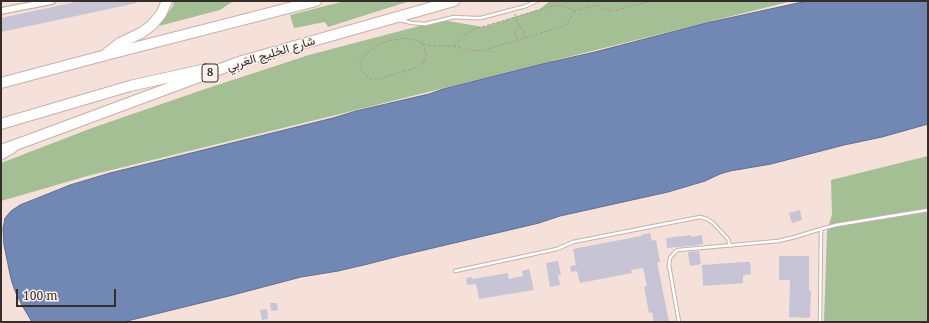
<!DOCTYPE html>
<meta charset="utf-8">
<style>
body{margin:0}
#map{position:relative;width:929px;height:323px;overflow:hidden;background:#f5e1d9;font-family:"Noto Serif",serif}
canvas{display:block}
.frame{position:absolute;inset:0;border:2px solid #352d2a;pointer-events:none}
.scale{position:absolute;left:16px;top:289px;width:100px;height:18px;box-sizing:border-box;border:2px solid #352d2a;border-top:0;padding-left:5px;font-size:12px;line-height:14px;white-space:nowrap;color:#352d2a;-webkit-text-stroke:3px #fcf0eb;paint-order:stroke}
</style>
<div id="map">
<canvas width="929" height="323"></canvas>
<div class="frame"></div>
<div class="scale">100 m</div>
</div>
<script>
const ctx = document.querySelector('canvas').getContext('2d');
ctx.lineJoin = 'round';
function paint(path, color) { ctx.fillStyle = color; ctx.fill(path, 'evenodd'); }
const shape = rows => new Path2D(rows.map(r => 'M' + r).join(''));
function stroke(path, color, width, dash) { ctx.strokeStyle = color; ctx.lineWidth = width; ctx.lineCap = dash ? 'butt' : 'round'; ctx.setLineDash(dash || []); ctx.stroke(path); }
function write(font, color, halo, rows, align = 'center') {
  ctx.font = font + ' "Noto Serif",Vazirmatn,serif'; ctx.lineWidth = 3; ctx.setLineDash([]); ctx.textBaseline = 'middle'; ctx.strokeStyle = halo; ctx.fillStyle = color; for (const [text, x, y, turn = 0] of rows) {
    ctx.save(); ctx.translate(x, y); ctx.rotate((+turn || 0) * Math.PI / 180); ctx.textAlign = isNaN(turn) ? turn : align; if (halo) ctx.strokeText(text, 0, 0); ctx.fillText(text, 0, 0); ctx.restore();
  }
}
const green = shape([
 [174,1,237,1,232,2,220,10,159,26,173,6],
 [345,1,410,1,328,27,325,22,294,28,290,15],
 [550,1,792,1,344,113,91,175,1,201,1,163,92,128,205,89,309,55,442,20,483,27,540,9],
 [928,156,928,322,824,322,827,232,832,214,831,180]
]);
const water = shape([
 [807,1,928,1,928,124,882,137,844,145,771,164,730,171,720,174,705,181,668,192,560,216,539,223,399,256,368,264,338,271,301,277,229,296,123,322,32,322,23,307,15,291,11,279,4,245,3,229,5,218,11,211,20,205,70,185,110,173,333,118,356,111,429,94,443,89,542,64,595,52,706,23,807,1]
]);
const building = shape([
 [80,1,137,1,137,3,1,32,1,18],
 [800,210,802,220,792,223,789,213],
 [650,233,652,241,656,240,660,262,657,262,669,322,654,322,652,312,649,313,644,287,647,286,643,268,631,270,632,273,580,283,577,271,571,272,570,266,576,265,573,249,641,236,641,235],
 [691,235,691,237,702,235,703,244,699,244,699,245,667,248,666,238],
 [699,251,701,264,690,266,688,252],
 [779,256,809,256,809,290,811,290,810,318,789,317,790,280,779,280],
 [558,261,561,275,558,275,560,285,550,287,546,263],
 [744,262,750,262,751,274,743,275,743,283,703,286,702,265],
 [529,269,534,290,479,299,476,284,467,285,466,278,472,277,473,279,508,273,509,279,523,276,522,271],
 [270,303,277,303,278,310,271,311],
 [267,309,268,319,262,320,260,310]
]);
const path = shape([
 [597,4,599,1],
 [515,14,519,27],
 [517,39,515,32,517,28,521,27,523,29,525,37],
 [423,43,426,54,424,62,418,67,379,79,371,79,365,75,361,69,360,63,367,53,378,45,389,41,404,38,411,39,416,40,427,45,434,46,454,46,469,50,481,51,564,26,570,20,574,11],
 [454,46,462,37,472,30,552,6,563,6,574,11,597,5,604,9,613,11,651,1]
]);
const lane = shape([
 [400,20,412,23,425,24,454,17,474,18,481,18,526,6,537,1],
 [455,271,557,249,573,242,700,217,707,219,713,223,728,239,730,246],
 [679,322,669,265,670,258,675,252,678,250,778,241,795,237,821,229,836,225,928,210],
 [820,322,821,229]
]);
const street = shape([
 [1,11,52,1]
]);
const secondary = shape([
 [1,156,13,149]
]);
const highway = shape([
 [107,53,120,43,141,33,152,25,161,14,167,1],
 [1,83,106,55,316,1],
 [1,124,130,86,206,69],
 [1,150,29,140,242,61,454,1]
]);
const shields = [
 [210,73,16]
];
const shieldNames = [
 ["8",210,73]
];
const streetNames = [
 ["شارع الخَلِيج العَربِي",271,54,-17]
];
paint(green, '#a4bf93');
paint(water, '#7288b4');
stroke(water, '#606d8b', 1);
paint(building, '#c7c4d6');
stroke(lane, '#c4b1aa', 4.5);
stroke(street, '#c4b1aa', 8);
stroke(secondary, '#c4b1aa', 9);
stroke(highway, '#c4b1aa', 12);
stroke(path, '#a79892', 1, [3, 2]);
stroke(lane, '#fff', 2.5);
stroke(street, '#fff', 5.5);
stroke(secondary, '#fff', 7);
stroke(highway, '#fff', 10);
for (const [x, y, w] of shields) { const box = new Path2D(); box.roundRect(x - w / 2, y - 9, w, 18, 3); ctx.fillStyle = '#fcf0eb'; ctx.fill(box); stroke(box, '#352d2a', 1); }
write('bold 11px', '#352d2a', null, shieldNames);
write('12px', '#352d2a', '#fcf0eb', streetNames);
</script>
